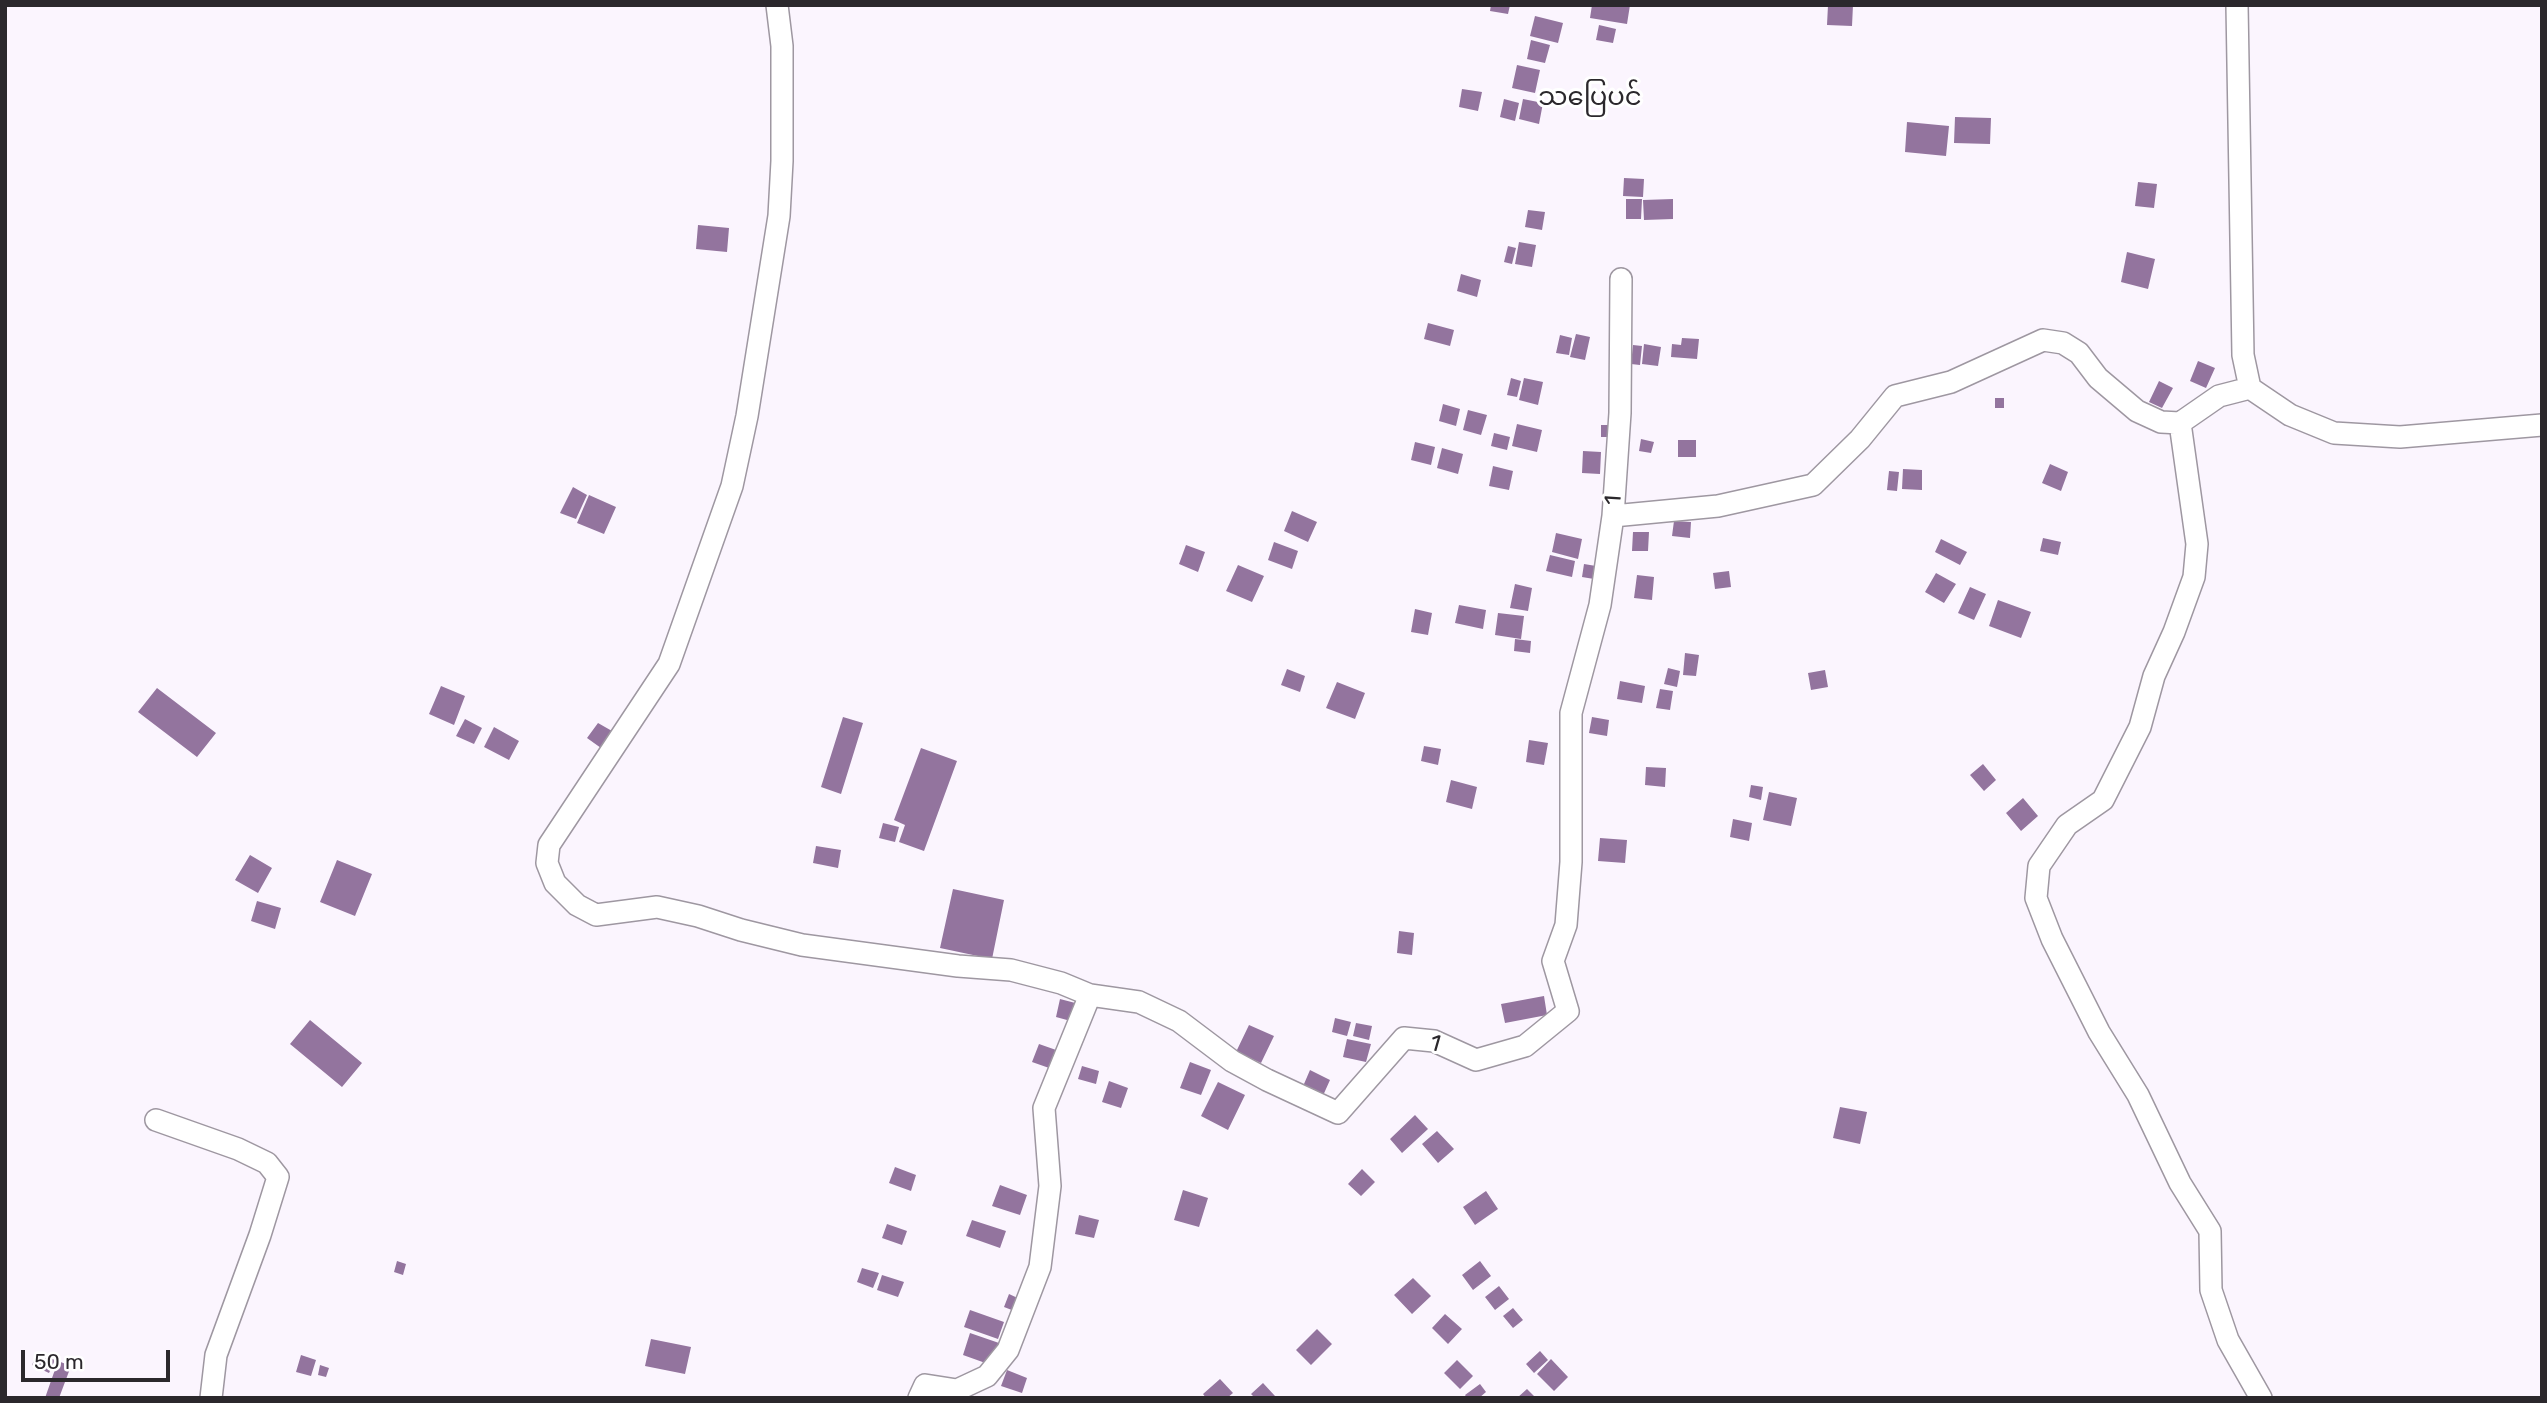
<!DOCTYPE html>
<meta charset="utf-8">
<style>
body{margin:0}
#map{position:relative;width:2547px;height:1403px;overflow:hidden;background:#fbf5fe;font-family:Rubik,sans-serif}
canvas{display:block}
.frame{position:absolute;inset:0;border:7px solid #2b282c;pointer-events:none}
.scale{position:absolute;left:21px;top:1350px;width:149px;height:32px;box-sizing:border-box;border:4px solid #2b282c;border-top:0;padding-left:9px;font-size:21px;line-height:24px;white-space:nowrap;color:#2b282c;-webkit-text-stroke:5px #fff;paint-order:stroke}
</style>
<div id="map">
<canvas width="2547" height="1403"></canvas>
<div class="frame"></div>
<div class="scale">50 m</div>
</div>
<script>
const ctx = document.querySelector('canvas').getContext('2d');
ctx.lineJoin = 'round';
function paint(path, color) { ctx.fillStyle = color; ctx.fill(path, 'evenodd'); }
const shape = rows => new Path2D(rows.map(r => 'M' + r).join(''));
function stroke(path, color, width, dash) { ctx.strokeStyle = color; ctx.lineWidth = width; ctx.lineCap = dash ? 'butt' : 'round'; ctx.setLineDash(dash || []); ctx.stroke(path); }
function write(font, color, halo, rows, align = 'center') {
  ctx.font = font + ' Rubik,"Noto Sans Myanmar",sans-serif'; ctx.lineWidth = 6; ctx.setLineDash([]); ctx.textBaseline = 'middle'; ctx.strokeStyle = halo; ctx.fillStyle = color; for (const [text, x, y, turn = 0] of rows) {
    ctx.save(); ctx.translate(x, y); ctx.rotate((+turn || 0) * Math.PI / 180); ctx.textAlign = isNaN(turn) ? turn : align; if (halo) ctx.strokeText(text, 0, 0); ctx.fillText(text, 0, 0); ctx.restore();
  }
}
const building = shape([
 [1491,5,1510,5,1508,14,1490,11],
 [1592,5,1630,5,1627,24,1590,18],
 [1828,5,1853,5,1852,26,1827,25],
 [1535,16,1563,23,1558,43,1530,36],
 [1599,25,1616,29,1613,43,1596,40],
 [1531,40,1550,45,1545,63,1527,59],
 [1517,65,1540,70,1535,93,1512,88],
 [1462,89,1482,92,1478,111,1459,107],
 [1504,99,1519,103,1515,121,1500,117],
 [1523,99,1543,103,1539,124,1519,119],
 [1955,117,1991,118,1990,144,1954,143],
 [1907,122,1949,126,1946,156,1905,152],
 [1624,178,1644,179,1643,197,1623,196],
 [2138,182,2157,184,2154,208,2135,206],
 [1626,199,1642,199,1641,219,1626,219],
 [1673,199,1673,219,1644,220,1643,200],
 [1528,210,1545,212,1542,230,1525,227],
 [698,225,729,228,727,252,696,249],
 [1519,242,1536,245,1532,267,1515,264],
 [1508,246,1516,248,1512,264,1504,262],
 [2127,252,2155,259,2148,289,2121,282],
 [1461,274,1481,280,1477,297,1457,291],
 [1428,323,1454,330,1450,346,1424,339],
 [1576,334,1590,337,1585,360,1570,357],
 [1560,335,1572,338,1569,355,1556,353],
 [1682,338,1699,339,1697,359,1671,357,1672,344,1681,345],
 [1644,344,1661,347,1658,366,1642,364],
 [1633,345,1642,346,1640,365,1631,364],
 [2198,361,2215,368,2206,388,2190,381],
 [1511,378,1521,381,1517,397,1507,395],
 [1524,378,1543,382,1538,405,1519,400],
 [2159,381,2173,388,2162,408,2149,402],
 [1995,398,2004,398,2004,408,1995,408],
 [1443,404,1460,409,1456,426,1439,421],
 [1468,410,1487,415,1481,435,1463,430],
 [1517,424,1542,430,1537,452,1512,446],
 [1601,425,1612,425,1612,437,1601,437],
 [1494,433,1510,437,1507,450,1491,446],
 [1641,439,1654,442,1651,453,1639,451],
 [1678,440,1696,440,1696,457,1678,457],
 [1415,442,1435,447,1431,465,1411,460],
 [1442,448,1463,454,1458,474,1437,468],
 [1583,451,1601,452,1600,474,1582,473],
 [2050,464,2068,472,2061,491,2042,483],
 [1493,466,1513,471,1509,490,1489,486],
 [1903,469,1922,470,1922,490,1902,489],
 [1889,471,1899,472,1897,491,1887,490],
 [573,487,587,495,576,519,560,513],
 [589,495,616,507,604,534,577,523],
 [1292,511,1317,522,1308,542,1284,531],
 [1674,521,1691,522,1690,538,1672,536],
 [1633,532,1649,532,1648,551,1632,551],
 [1556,533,1582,539,1578,559,1552,552],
 [2043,538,2061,542,2058,555,2040,551],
 [1941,539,1967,552,1960,565,1935,552],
 [1274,542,1298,551,1292,569,1268,560],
 [1186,545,1205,552,1198,572,1179,564],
 [1550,555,1575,561,1572,577,1546,571],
 [1584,564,1602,567,1600,580,1582,577],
 [1238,565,1264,576,1252,602,1226,591],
 [1729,571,1731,587,1715,589,1713,573],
 [1936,573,1956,584,1944,603,1925,592],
 [1637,575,1654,577,1652,600,1634,598],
 [1515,584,1532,588,1528,611,1510,608],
 [1970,587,1986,594,1974,620,1958,613],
 [1998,600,2031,612,2021,638,1989,626],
 [1459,605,1486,610,1483,629,1455,623],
 [1415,609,1432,613,1428,635,1411,632],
 [1498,613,1524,616,1521,639,1495,635],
 [1515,639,1531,641,1530,653,1514,651],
 [1685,653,1699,655,1696,676,1683,675],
 [1668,668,1680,671,1677,687,1664,684],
 [1287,669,1305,676,1300,692,1281,685],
 [1825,670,1828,687,1811,690,1808,673],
 [1620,681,1645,686,1642,703,1617,699],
 [1337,682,1365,693,1355,719,1326,708],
 [441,686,465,696,454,725,429,714],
 [157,688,216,733,197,757,138,712],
 [1660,689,1673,691,1670,710,1656,708],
 [843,717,863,723,841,794,821,787],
 [1592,717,1609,720,1607,736,1589,733],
 [465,719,482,728,474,744,456,736],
 [598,723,612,731,601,748,587,738],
 [494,727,519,741,509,760,484,747],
 [1529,740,1548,743,1544,765,1526,762],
 [1424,746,1441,749,1438,765,1421,761],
 [921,748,957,761,924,851,899,842,905,825,894,820],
 [1983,764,1996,780,1984,791,1970,775],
 [1646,767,1666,768,1665,787,1645,785],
 [1451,780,1477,787,1472,809,1446,802],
 [1751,785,1763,787,1761,800,1749,797],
 [1769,792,1797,798,1791,826,1763,820],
 [2023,798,2038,816,2021,831,2006,813],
 [1733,819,1752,823,1749,841,1730,837],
 [883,823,899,827,895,842,879,838],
 [1600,838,1627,840,1625,863,1598,861],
 [816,846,841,850,838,868,813,863],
 [250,855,272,868,258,893,235,880],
 [337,860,372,874,355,916,320,902],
 [953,889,1004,900,992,959,940,948],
 [257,901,281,908,275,929,251,921],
 [1399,931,1414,933,1412,955,1397,953],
 [1544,996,1547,1015,1505,1023,1501,1004],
 [1060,999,1083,1005,1078,1023,1056,1017],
 [1335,1018,1351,1022,1347,1036,1332,1032],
 [310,1020,362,1063,342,1087,290,1044],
 [1356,1023,1372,1026,1369,1040,1353,1036],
 [1249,1025,1274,1036,1261,1063,1236,1052],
 [1347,1039,1371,1044,1366,1062,1343,1057],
 [1039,1044,1059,1051,1052,1069,1032,1062],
 [1190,1062,1211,1070,1201,1095,1180,1088],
 [1082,1066,1099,1071,1096,1084,1078,1079],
 [1310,1070,1330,1080,1321,1100,1301,1091],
 [1109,1081,1128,1088,1121,1108,1102,1102],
 [1218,1082,1245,1095,1228,1130,1201,1116],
 [1840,1107,1867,1112,1860,1144,1833,1138],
 [1415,1115,1428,1129,1402,1153,1390,1139],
 [1437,1131,1454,1149,1438,1163,1422,1144],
 [895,1167,916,1175,911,1191,889,1183],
 [1362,1169,1375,1182,1361,1196,1348,1184],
 [1000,1185,1027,1195,1020,1215,992,1206],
 [1183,1190,1208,1198,1199,1227,1174,1220],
 [1486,1191,1498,1209,1475,1225,1463,1207],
 [1079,1215,1099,1220,1094,1238,1075,1234],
 [972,1220,1006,1231,1000,1248,966,1236],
 [887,1224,907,1231,902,1245,882,1238],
 [397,1261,406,1264,403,1275,394,1272],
 [1480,1261,1491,1276,1473,1290,1462,1275],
 [862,1268,879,1273,873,1288,857,1282],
 [882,1275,904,1282,898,1297,877,1290],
 [1413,1278,1431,1296,1412,1314,1394,1295],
 [1499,1286,1509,1299,1495,1310,1485,1297],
 [1009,1294,1022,1300,1017,1312,1004,1307],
 [1513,1308,1523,1320,1513,1328,1503,1316],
 [970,1310,1004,1322,998,1339,964,1327],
 [1445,1314,1462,1329,1448,1344,1432,1328],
 [1317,1329,1332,1344,1311,1365,1296,1350],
 [970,1333,999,1343,991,1365,963,1355],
 [651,1339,691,1347,685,1374,645,1366],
 [1540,1351,1548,1360,1534,1373,1526,1364],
 [37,1353,55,1360,49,1373,32,1365],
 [301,1355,316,1360,311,1376,296,1372],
 [1551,1359,1568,1377,1554,1391,1537,1374],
 [1457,1360,1473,1376,1460,1389,1444,1373],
 [58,1361,71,1366,59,1398,45,1398],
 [320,1365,329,1368,326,1377,318,1375],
 [1007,1370,1027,1378,1022,1393,1001,1386],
 [1220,1379,1233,1393,1227,1398,1206,1398,1203,1394],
 [1263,1383,1275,1396,1274,1398,1255,1398,1251,1394],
 [1480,1384,1486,1392,1479,1398,1467,1398,1465,1395],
 [1527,1389,1536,1398,1517,1398]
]);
const minor = shape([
 [777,5,782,46,782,161,779,216,747,416,732,486,669,664,549,845,547,863,555,883,577,905,596,915,657,907,698,916,741,930,802,945,958,966,1011,970,1061,983,1090,995],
 [2237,5,2243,355,2250,388,2290,415,2334,433,2400,437,2542,425],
 [2180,423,2197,544,2194,577,2174,632,2154,676,2140,727,2103,800,2067,825,2039,866,2036,898,2052,939,2099,1032,2138,1095,2180,1183,2210,1231,2211,1290,2228,1340,2261,1398],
 [1613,516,1718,506,1813,485,1860,439,1895,396,1951,382,2043,340,2063,343,2079,353,2098,378,2137,411,2161,422,2180,423,2219,396,2250,388],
 [156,1120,238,1149,267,1163,278,1177,260,1235,216,1355,211,1398],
 [919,1398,925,1385,957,1390,987,1376,1008,1350,1040,1267,1050,1186,1044,1108,1090,995,1139,1002,1179,1021,1232,1061,1267,1080,1338,1113,1404,1038,1434,1041,1476,1060,1525,1046,1568,1011,1553,961,1566,925,1571,862,1571,713,1600,605,1613,516,1620,413,1621,279]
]);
const streetNames = [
 ["1",1614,500,-87],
 ["1",1435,1044,16]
];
const quarterNames = [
 ["သပြေပင်",1590,97]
];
paint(building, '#93749e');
stroke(minor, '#9e97a1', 24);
stroke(minor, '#fff', 21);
write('23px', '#2b282c', '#fff', streetNames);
write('26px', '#2b282c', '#fff', quarterNames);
</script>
